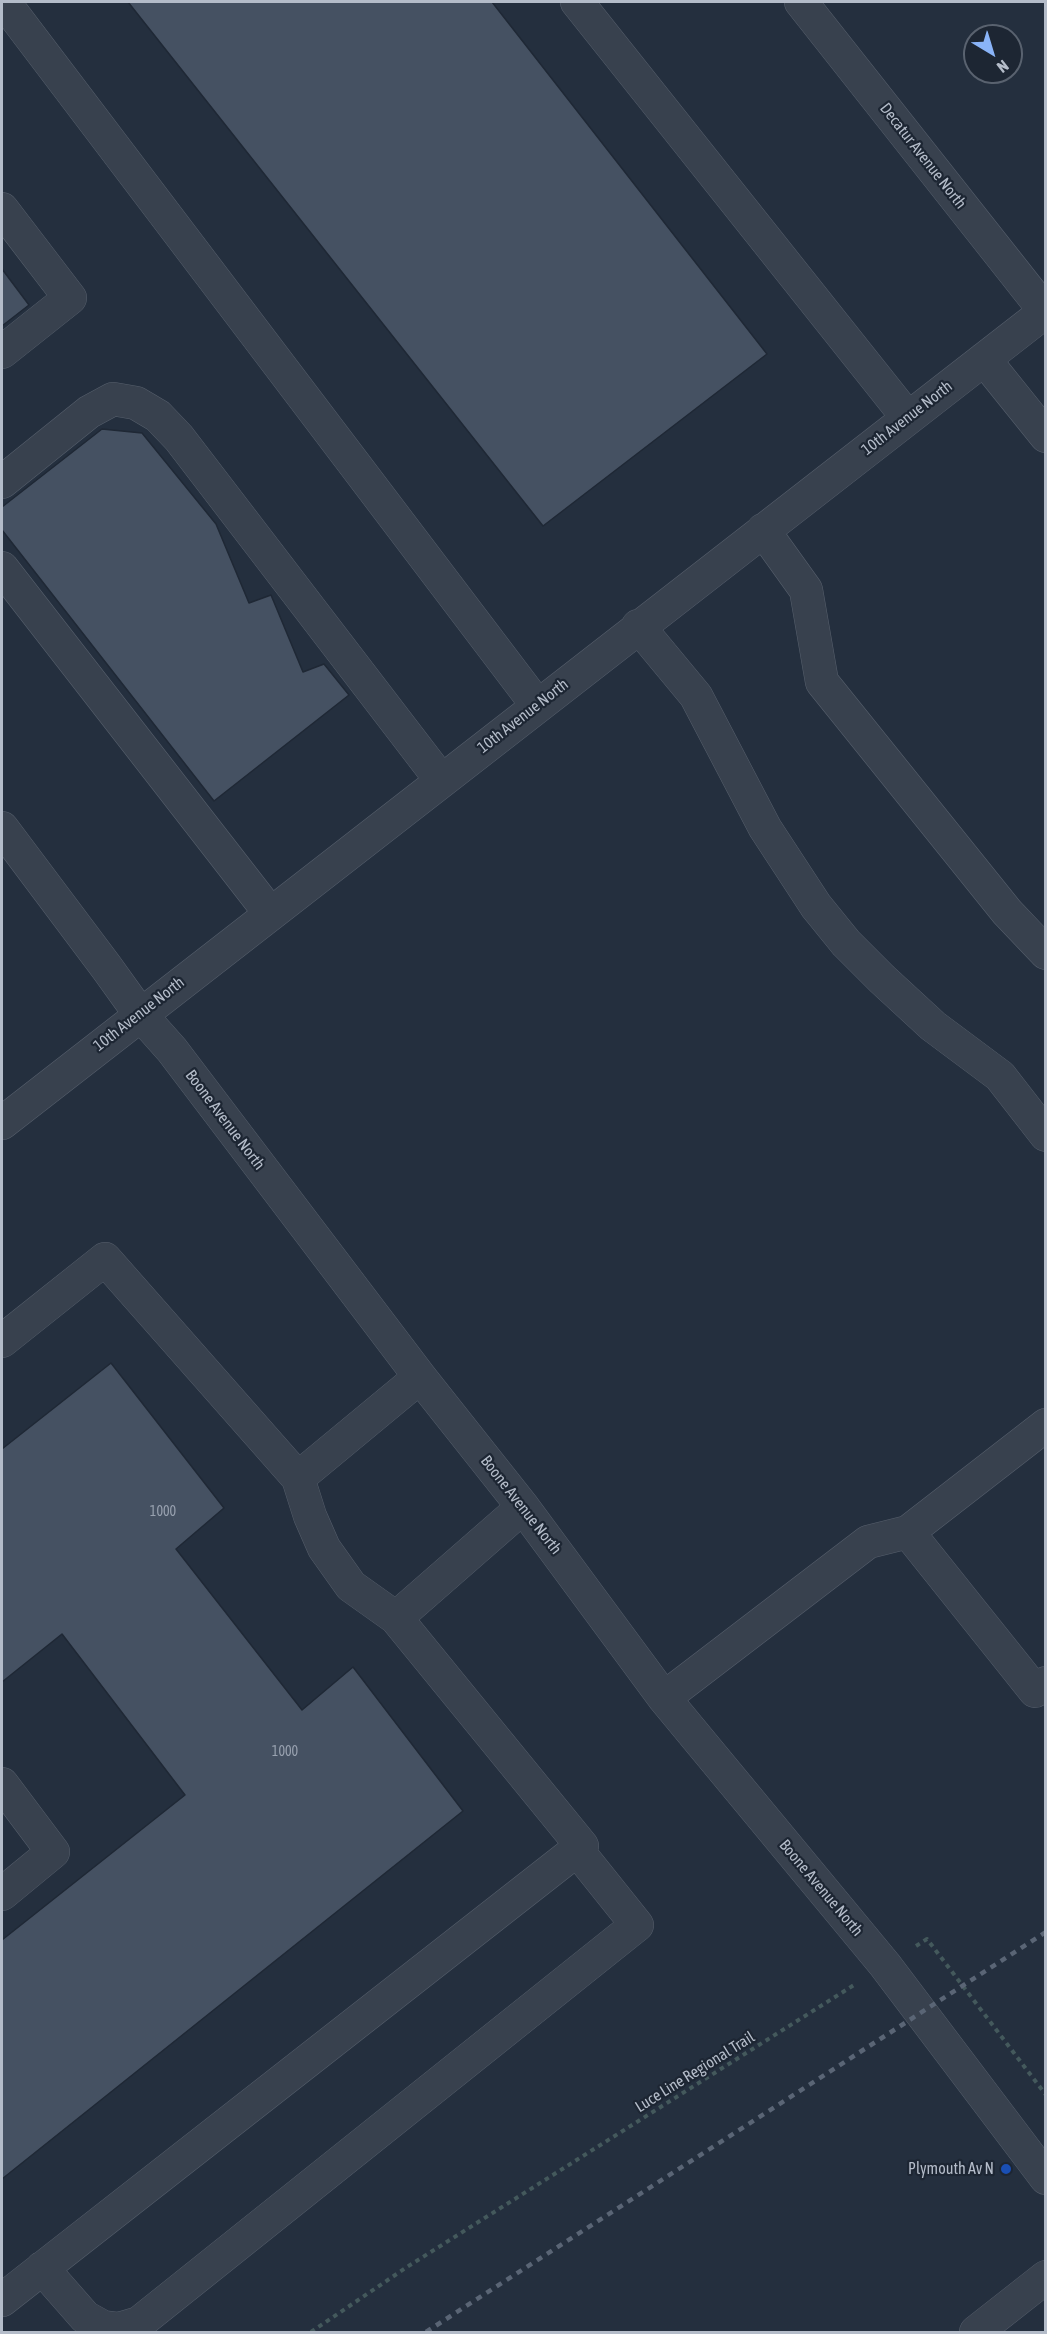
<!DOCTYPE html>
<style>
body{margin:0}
#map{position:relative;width:1047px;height:2334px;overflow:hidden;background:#242f3e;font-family:"Asap Condensed",sans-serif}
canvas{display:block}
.frame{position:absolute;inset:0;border:3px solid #b4bcc9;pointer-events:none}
.north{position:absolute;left:963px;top:24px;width:60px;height:60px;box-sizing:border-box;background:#1d2633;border:2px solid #59626f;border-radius:50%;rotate:142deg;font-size:16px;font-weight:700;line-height:24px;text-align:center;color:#b4bcc9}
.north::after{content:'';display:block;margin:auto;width:21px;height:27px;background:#8ab4f8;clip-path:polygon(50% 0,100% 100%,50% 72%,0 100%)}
</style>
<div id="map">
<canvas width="1047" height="2334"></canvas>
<div class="frame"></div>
<div class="north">N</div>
</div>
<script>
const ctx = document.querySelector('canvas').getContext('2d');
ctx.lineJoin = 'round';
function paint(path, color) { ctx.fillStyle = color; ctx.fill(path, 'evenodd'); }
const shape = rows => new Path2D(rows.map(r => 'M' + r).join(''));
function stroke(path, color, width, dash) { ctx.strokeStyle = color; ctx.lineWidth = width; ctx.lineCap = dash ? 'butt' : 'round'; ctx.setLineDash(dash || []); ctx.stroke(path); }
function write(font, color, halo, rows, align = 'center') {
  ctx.font = font + ' "Asap Condensed",sans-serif'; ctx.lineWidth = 4.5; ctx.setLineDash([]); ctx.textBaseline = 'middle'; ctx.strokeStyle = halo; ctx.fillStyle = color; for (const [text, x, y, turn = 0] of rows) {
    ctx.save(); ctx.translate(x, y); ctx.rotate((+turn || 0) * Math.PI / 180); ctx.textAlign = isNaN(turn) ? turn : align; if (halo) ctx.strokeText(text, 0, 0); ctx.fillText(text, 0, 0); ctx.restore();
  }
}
const building = shape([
 [128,2,492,2,767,354,543,526,128,2],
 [2,269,29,305,2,326,2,269],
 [102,429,142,433,216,524,249,603,271,595,303,672,324,664,349,695,214,801,2,530,2,507,102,429],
 [111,1363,224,1508,176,1549,302,1710,353,1667,463,1811,2,2179,2,1940,185,1795,62,1634,2,1682,2,1449,111,1363]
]);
const path = shape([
 [916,1946,927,1939,1046,2095],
 [311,2332,407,2267,854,1985]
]);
const minor = shape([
 [4,2,537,705],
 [577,2,908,418],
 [801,2,1045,311],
 [2,209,70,298,2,352],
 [984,359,1046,436],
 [2,482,89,412,113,399,136,403,158,416,179,438,441,780],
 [763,530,806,590,822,682,1007,912,1046,953],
 [2,568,270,913],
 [638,626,696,696,765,828,816,906,846,943,882,979,933,1026,1000,1076,1046,1135],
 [2,828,107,968,140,1014,172,1050,420,1377,523,1507,664,1698,885,1965,1046,2178],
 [2,1123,1046,311],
 [2,1341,105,1259,298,1478,420,1377],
 [298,1478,310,1516,324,1548,351,1586,396,1618],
 [908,1532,1035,1691,1046,1683],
 [664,1698,868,1542,908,1532,1046,1425],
 [2,1784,53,1852,2,1894],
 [42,2268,85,2317,103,2327,119,2329,139,2323,637,1925,577,1850],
 [2,2300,582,1846,396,1618,523,1507],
 [976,2332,1046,2277]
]);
const rail = shape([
 [426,2332,1046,1932]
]);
const markers = [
 [1006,2169,6,"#1a4fb4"]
];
const numberNames = [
 ["1000",163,1512],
 ["1000",285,1752]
];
const streetNames = [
 ["Decatur Avenue North",923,156,52],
 ["10th Avenue North",907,418,-38],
 ["10th Avenue North",523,716,-38],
 ["10th Avenue North",139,1014,-38],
 ["Boone Avenue North",225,1120,53],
 ["Boone Avenue North",521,1505,52],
 ["Boone Avenue North",821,1888,50],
 ["Luce Line Regional Trail",695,2072,-32]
];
const poiNames = [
 ["Plymouth Av N",994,2169]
];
paint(building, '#455162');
stroke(building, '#1f2835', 1.5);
stroke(minor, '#565f6c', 34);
stroke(path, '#44595c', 4, [4.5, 4.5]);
stroke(minor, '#38414e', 33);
stroke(rail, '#5a6575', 4.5, [6, 6]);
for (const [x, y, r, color] of markers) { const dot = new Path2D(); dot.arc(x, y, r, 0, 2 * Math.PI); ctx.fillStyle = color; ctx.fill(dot); stroke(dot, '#1d2633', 2); }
write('14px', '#98a1af', null, numberNames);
write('16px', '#b4bcc9', '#1d2633', streetNames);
write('16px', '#b4bcc9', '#1d2633', poiNames, 'right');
</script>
